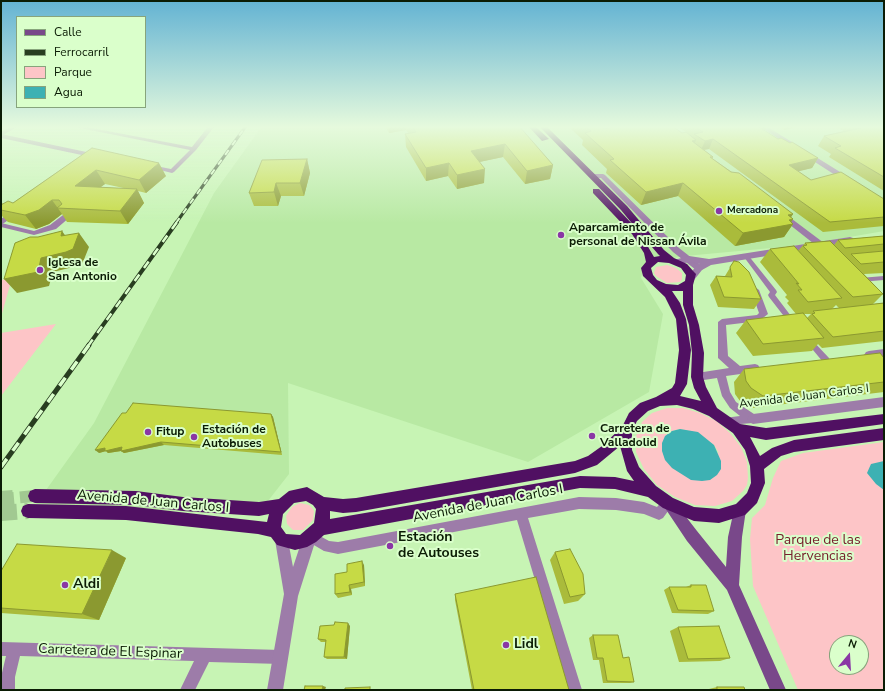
<!DOCTYPE html>
<meta charset="utf-8">
<style>
body{margin:0}
#map{position:relative;width:885px;height:691px;overflow:hidden;background:#c7f4b4;font-family:"Nunito Sans",sans-serif}
canvas{display:block}
.frame{position:absolute;inset:0;border:2px solid #0b1c05;pointer-events:none}
.legend{position:absolute;left:16px;top:16px;width:130px;height:92px;box-sizing:border-box;background:#daffcb;border:1px solid #87a47c;margin:0;padding:5px 7px;list-style:none;font-size:12px;color:#0b1c05}
.legend li{display:flex;align-items:center;gap:8px;height:20px}
.legend b{width:20px;border:1px solid #87a47c}
.north{position:absolute;left:829px;top:635px;width:40px;height:40px;box-sizing:border-box;background:#daffcb;border:1px solid #87a47c;border-radius:50%;rotate:18deg;font-size:11px;font-weight:700;line-height:16px;text-align:center;color:#0b1c05}
.north::after{content:'';display:block;margin:auto;width:14px;height:18px;background:#8a37a5;clip-path:polygon(50% 0,100% 100%,50% 72%,0 100%)}
</style>
<div id="map">
<canvas width="885" height="691"></canvas>
<div class="frame"></div>
<ul class="legend">
<li><b style="height:5px;background:#79488a"></b>Calle</li>
<li><b style="height:5px;background:#283d20"></b>Ferrocarril</li>
<li><b style="height:11px;background:#fdc5c7"></b>Parque</li>
<li><b style="height:11px;background:#3db1b3"></b>Agua</li>
</ul>
<div class="north">N</div>
</div>
<script>
const ctx = document.querySelector('canvas').getContext('2d');
ctx.lineJoin = 'round';
function paint(path, color) { ctx.fillStyle = color; ctx.fill(path, 'evenodd'); }
const shape = rows => new Path2D(rows.map(r => 'M' + r).join(''));
function stroke(path, color, width, dash) { ctx.strokeStyle = color; ctx.lineWidth = width; ctx.lineCap = dash ? 'butt' : 'round'; ctx.setLineDash(dash || []); ctx.stroke(path); }
function write(font, color, halo, rows, align = 'center') {
  ctx.font = font + ' "Nunito Sans",sans-serif'; ctx.lineWidth = 4; ctx.setLineDash([]); ctx.textBaseline = 'middle'; ctx.strokeStyle = halo; ctx.fillStyle = color; for (const [text, x, y, turn = 0] of rows) {
    ctx.save(); ctx.translate(x, y); ctx.rotate((+turn || 0) * Math.PI / 180); ctx.textAlign = isNaN(turn) ? turn : align; if (halo) ctx.strokeText(text, 0, 0); ctx.fillText(text, 0, 0); ctx.restore();
  }
}
const built = shape([
 [262,126,884,126,884,231,804,245,685,256,645,263,641,278,663,314,649,392,528,462,288,383,289,474,257,515,36,504,94,423,214,193]
]);
const green = shape([
 [667,265,676,268,682,273,682,279,680,282,667,283,656,276,654,273,656,267],
 [12,278,1,317,1,280],
 [56,324,1,396,1,333],
 [667,408,683,408,700,413,716,421,730,433,741,447,747,462,748,478,747,485,743,491,732,501,715,506,695,505,675,497,657,485,644,469,636,452,636,436,642,422,652,413],
 [680,429,698,433,714,445,719,453,665,436,672,431],
 [884,442,884,690,798,690,753,586,750,539,752,518,765,505,773,478,781,461,803,453],
 [837,643,861,643,861,667,837,667],
 [300,503,309,505,312,508,314,511,313,520,303,530,293,530,287,524,286,516,292,507]
]);
const water = shape([
 [680,429,698,432,714,445,721,461,721,469,717,475,710,480,702,481,691,480,672,468,665,460,662,451,662,443,665,436,672,431],
 [884,461,884,490,876,484,867,473,871,464]
]);
const trunkTunnelFar1 = shape([
 [2,499,35,496]
]);
const trunkTunnel = shape([
 [1,499,13,498],
 [1,513,28,511]
]);
const pedestrian = shape([
 [746,254,748,255,776,290,777,292,775,295,794,320,795,322,794,324,790,324,769,297,768,295,770,292,744,257,743,256,746,254],
 [884,276,884,280,860,282,857,280,860,278,884,276],
 [810,339,812,340,829,358,830,360,829,362,823,362,808,344,807,342,808,340,810,339]
]);
const minor = shape([
 [12,126,19,126,1,136,1,132,12,126],
 [70,126,81,126,192,147,207,128,203,126,214,127,196,150,174,172,172,173,148,167,151,165,171,169,190,150,70,126],
 [603,174,605,175,679,248,702,266,703,268,702,270,696,270,673,252,601,178,591,178,588,176,591,174,603,174],
 [780,213,784,213,824,243,824,247,818,247,780,217,780,213],
 [63,215,69,215,70,217,56,229,34,235,1,227,1,223,34,231,50,225,63,215],
 [755,287,759,290,768,314,759,321,726,325,728,356,740,366,755,364,758,365,760,368,758,371,755,372,726,376,730,392,736,402,757,416,758,419,757,422,753,423,728,425,724,424,723,421,724,418,740,416,730,408,722,396,717,378,697,381,694,380,692,377,694,374,697,373,729,368,718,358,718,322,722,319,757,315,759,313,751,290,755,287],
 [884,349,884,357,869,359,866,358,864,355,866,352,869,351,884,349],
 [579,497,616,498,644,502,657,507,664,499,668,497,672,499,674,503,663,518,659,520,644,514,616,510,579,509,528,518,582,690,568,690,517,520,338,554,324,551,307,541,305,537,307,533,311,531,329,541,338,542,579,497],
 [1,642,281,650,286,652,288,657,286,662,281,664,209,662,195,690,180,690,194,661,20,656,15,677,15,690,1,690,1,677,6,656,1,656,1,642]
]);
const tertiary = shape([
 [759,126,766,126,853,180,846,182,759,126],
 [1,134,96,154,99,156,96,158,1,138,1,134],
 [13,210,16,210,20,212,1,225,1,219,13,210],
 [850,237,853,238,853,242,711,265,702,270,694,280,691,281,687,278,696,266,700,264,689,262,677,265,673,262,674,260,689,256,709,259,850,237],
 [884,397,884,407,753,424,749,422,747,419,749,416,753,414,884,397],
 [309,532,314,534,316,539,298,596,283,690,267,690,284,594,275,540,277,535,282,533,287,535,293,567,304,534,309,532]
]);
const secondary = shape([
 [669,498,673,500,697,531,726,567,728,537,734,510,735,506,740,504,745,506,746,510,742,537,739,585,786,690,770,690,727,590,687,541,665,508,663,504,665,500,669,498]
]);
const trunk = shape([
 [528,126,535,126,549,139,542,141,528,126],
 [539,126,546,126,627,206,664,250,674,258,687,264,694,272,696,274,693,285,693,305,699,325,704,353,703,377,706,387,717,408,740,424,766,428,884,414,884,424,766,440,750,437,760,456,772,448,794,440,884,428,884,440,794,452,781,456,764,469,765,483,757,503,745,515,719,523,694,521,663,508,648,497,615,489,580,488,324,535,316,542,307,547,295,550,277,545,271,537,258,534,126,520,28,518,23,516,21,511,23,506,28,504,126,506,267,522,269,514,259,516,183,511,136,505,35,503,30,501,28,496,30,491,35,489,136,491,183,497,259,502,279,499,289,491,307,487,324,497,343,499,356,498,575,461,588,456,602,446,622,427,629,413,640,403,656,397,672,388,675,383,679,350,676,319,665,297,643,276,641,268,646,262,644,253,632,234,593,193,593,189,599,189,635,227,621,210,539,126],
 [640,233,658,254,660,256,654,257,640,233],
 [658,262,669,263,681,268,686,275,685,281,678,285,666,284,657,280,653,275,651,268,658,262],
 [672,291,683,291,683,305,689,325,692,353,691,377,694,388,701,401,680,396,687,384,691,350,686,319,680,303,672,291],
 [677,405,693,409,709,416,733,433,745,450,750,466,751,483,747,493,736,504,719,509,694,507,673,498,656,486,639,467,632,450,632,431,637,421,648,411,660,406,677,405],
 [620,446,627,471,634,481,615,477,580,476,330,519,330,511,343,513,356,512,575,473,597,465,620,446],
 [306,501,313,505,316,509,314,523,300,535,286,534,281,527,283,514,294,503,306,501]
]);
const railFar2 = shape([
 [176,223,246,126]
]);
const railFar1 = shape([
 [88,346,177,222]
]);
const rail = shape([
 [1,467,89,345]
]);
const wall = shape([
 [385,126,519,126,553,165,550,179,525,184,503,157,479,162,484,183,457,189,448,176,426,181,406,147,405,134,409,134,406,130,389,133],
 [572,126,601,126,604,129,682,133,693,137,677,126,767,126,764,131,778,139,818,158,812,168,798,171,811,180,884,199,884,226,823,232,709,149,704,150,713,157,713,159,793,214,791,217,793,219,791,222,793,224,784,237,735,246,678,196,641,205,606,173,607,169,582,145,583,140,571,129],
 [777,126,803,126,784,130],
 [834,126,884,126,884,191,829,157,831,154,818,146,824,136,844,131],
 [92,148,166,176,146,193,138,191,144,203,128,224,67,222,62,214,49,224,36,229,8,222,2,216,1,217,1,201,3,204,13,203],
 [105,184,128,189,100,187],
 [307,159,310,173,304,196,281,196,278,206,254,206,249,193],
 [884,236,884,273,864,274,883,294,873,304,884,303,884,341,822,348,818,344,812,351,753,356,736,333,746,320,796,314,787,303,789,301,785,297,787,295,760,262,770,249,798,251,805,243,834,245,838,240],
 [836,305,839,308,832,309],
 [804,314,811,314,807,318],
 [734,261,761,299,754,309,718,307,710,285,716,276,725,276],
 [884,358,884,392,752,408,740,401,735,394,734,382,744,369],
 [126,413,271,414,273,417,282,455,164,445,124,453,121,451,108,453,106,451,99,453],
 [555,552,585,594,578,601,564,604,550,560],
 [126,558,99,620,1,613,1,608],
 [364,565,365,586,351,589,352,595,338,598,335,594,347,572],
 [691,585,714,611,708,614,672,613,664,590,669,587,686,587],
 [455,594,569,690,472,690,455,600],
 [350,626,347,659,327,659,324,657,326,642,321,642,318,639],
 [678,627,730,658,720,661,679,662,670,631],
 [593,635,623,658,634,682,630,683,603,683,599,660,593,660,589,638],
 [717,687,745,690,710,690,709,689]
]);
const shadedWall = shape([
 [389,126,406,126,406,130,389,133],
 [767,126,763,135,759,127],
 [786,126,803,126,784,130],
 [713,139,709,149,701,150,705,141],
 [696,140,691,152,692,141],
 [505,144,503,157,470,164,471,151],
 [818,158,812,168,784,175,789,165],
 [307,159,310,173,304,196,300,183],
 [159,163,166,176,146,193,139,180],
 [449,163,448,176,426,181,426,168],
 [553,165,550,179,525,184,527,171],
 [485,169,484,183,457,189,457,175],
 [96,170,105,184,84,200,75,186],
 [276,183,281,196,278,206,274,192],
 [683,183,678,196,641,205,646,192],
 [137,189,144,203,128,224,120,211],
 [52,200,62,214,49,224,36,229,25,215],
 [793,214,789,220,793,219,790,224,793,224,784,237,735,246,743,233,788,215],
 [62,231,72,245,79,233,89,247,83,262,77,266,53,272,49,286,17,293,4,279,41,258,61,236],
 [271,414,273,417,282,455,281,452],
 [161,442,164,445,124,453,121,451,108,453,106,451,99,453,95,450,105,448,122,447],
 [112,550,126,558,99,620,82,614],
 [362,561,364,565,365,586,364,582],
 [349,585,351,589,352,595,350,592],
 [348,623,350,626,347,659,344,657],
 [323,686,326,687,325,690,322,690]
]);
const building = shape([
 [412,126,519,126,553,165,527,171,505,144,471,151,485,169,457,175,449,163,426,168,405,134,416,132,412,126],
 [585,126,601,126,604,129,618,126,672,126,682,133,686,132,696,140,692,141,713,157,710,157,731,172,739,173,793,214,788,215,793,219,789,220,793,224,743,233,683,183,646,192,610,160,614,159,585,133,591,131,585,126],
 [694,126,766,126,759,127,778,139,781,138,790,143,792,142,818,158,789,165,811,180,841,172,884,199,884,217,830,222,713,139,705,141,694,134,703,132,694,126],
 [858,126,884,126,884,177,835,148,841,146,824,136,861,128,858,126],
 [92,148,159,163,139,180,96,170,75,186,137,189,120,211,57,208,62,204,59,200,52,200,39,210,25,215,1,210,1,205,8,201,13,203,92,148],
 [307,159,300,183,276,183,274,192,249,193,262,160,307,159],
 [62,231,61,236,79,233,73,249,66,252,41,258,38,272,4,279,15,243,30,237,38,237,62,231],
 [884,236,884,244,845,248,838,240,884,236],
 [830,241,883,294,853,297,803,246,807,245,805,243,830,241],
 [794,246,842,298,808,302,798,290,802,290,796,283,799,284,770,249,794,246],
 [884,251,884,262,861,264,851,254,884,251],
 [734,261,739,262,749,272,761,299,724,297,716,276,732,277,730,267,734,261],
 [884,303,884,331,833,337,812,314,815,313,813,311,884,303],
 [803,313,824,338,763,344,746,320,803,313],
 [880,353,884,358,884,382,763,396,751,388,746,381,744,369,880,353],
 [133,403,271,414,281,452,161,442,121,451,122,447,105,451,105,448,95,450,122,413,126,413,133,403],
 [17,544,112,550,82,614,1,608,1,571,17,544],
 [570,549,583,574,585,594,570,597,555,552,570,549],
 [362,561,364,582,349,585,350,592,335,594,335,574,347,572,347,564,362,561],
 [536,577,569,690,474,690,455,594,536,577],
 [691,585,706,585,714,611,678,610,669,587,691,587,691,585],
 [335,622,348,623,344,657,324,657,326,640,318,639,320,626,334,625,335,622],
 [719,626,730,658,688,659,678,627,719,626],
 [593,635,618,635,623,658,629,657,634,682,607,681,603,658,597,658,593,635],
 [305,686,323,686,322,690,304,690,305,686],
 [370,687,370,690,345,690,345,688,370,687],
 [717,687,744,687,745,690,717,690,717,687]
]);
const markers = [
 [719,211,4,"#8a37a5"],
 [561,235,4,"#8a37a5"],
 [40,270,4,"#8a37a5"],
 [148,432,4,"#8a37a5"],
 [592,436,4,"#8a37a5"],
 [194,437,4,"#8a37a5"],
 [390,546,4,"#8a37a5"],
 [65,585,4,"#8a37a5"],
 [506,645,4,"#8a37a5"]
];
const farPoinames = [
 ["Mercadona",727,211]
];
const poiNames = [
 ["Aparcamiento de",569,228],
 ["personal de Nissan Ávila",569,242],
 ["Iglesa de",48,263],
 ["San Antonio",48,277],
 ["Carretera de",600,429],
 ["Valladolid",600,443],
 ["Estación de",202,430],
 ["Autobuses",202,444],
 ["Fitup",156,432]
];
const streetNames = [
 ["Avenida de Juan Carlos I",804,397,-7]
];
const nearStreetnames = [
 ["Avenida de Juan Carlos I",153,502,5],
 ["Avenida de Juan Carlos I",488,504,-11],
 ["Carretera de El Espinar",110,652,2]
];
const nearPoinames = [
 ["Estación",398,538],
 ["de Autouses",398,554],
 ["Aldi",73,585],
 ["Lidl",514,645]
];
const nearParknames = [
 ["Parque de las",818,541],
 ["Hervencias",818,557]
];
paint(built, '#b8e9a3');
paint(green, '#fdc5c7');
paint(water, '#3db1b3');
stroke(trunkTunnelFar1, '#a1c991', 12, [12, 6]);
stroke(trunkTunnel, '#a1c991', 16, [16, 8]);
paint(pedestrian, '#9d7ca9');
paint(minor, '#9d7ca9');
paint(tertiary, '#9d7ca9');
paint(secondary, '#79488a');
paint(trunk, '#501062');
stroke(railFar2, '#283d20', 3);
stroke(railFar1, '#283d20', 4);
stroke(rail, '#283d20', 5);
stroke(railFar2, '#daffcb', 2, [6]);
stroke(railFar1, '#daffcb', 2.5, [8]);
stroke(rail, '#daffcb', 3.5, [10]);
paint(wall, '#aabb3b');
paint(shadedWall, '#8b9930');
paint(building, '#c6da45');
stroke(building, '#8b9930', 1);
const sky = ctx.createLinearGradient(0, 0, 0, 223);
sky.addColorStop(0, '#63b3d3');
sky.addColorStop(0.57, '#e6fadd');
sky.addColorStop(1, '#e6fadd00');
ctx.fillStyle = sky;
ctx.fillRect(0, 0, 885, 223);
for (const [x, y, r, color] of markers) { const dot = new Path2D(); dot.arc(x, y, r, 0, 2 * Math.PI); ctx.fillStyle = color; ctx.fill(dot); stroke(dot, '#daffcb', 1.5); }
write('bold 10px', '#0b1c05', '#daffcb', farPoinames, 'left');
write('bold 12px', '#0b1c05', '#daffcb', poiNames, 'left');
write('12px', '#0b1c05', '#daffcb', streetNames);
write('14px', '#0b1c05', '#daffcb', nearStreetnames);
write('bold 14px', '#0b1c05', '#daffcb', nearPoinames, 'left');
write('14px', '#77202d', '#daffcb', nearParknames);
</script>
